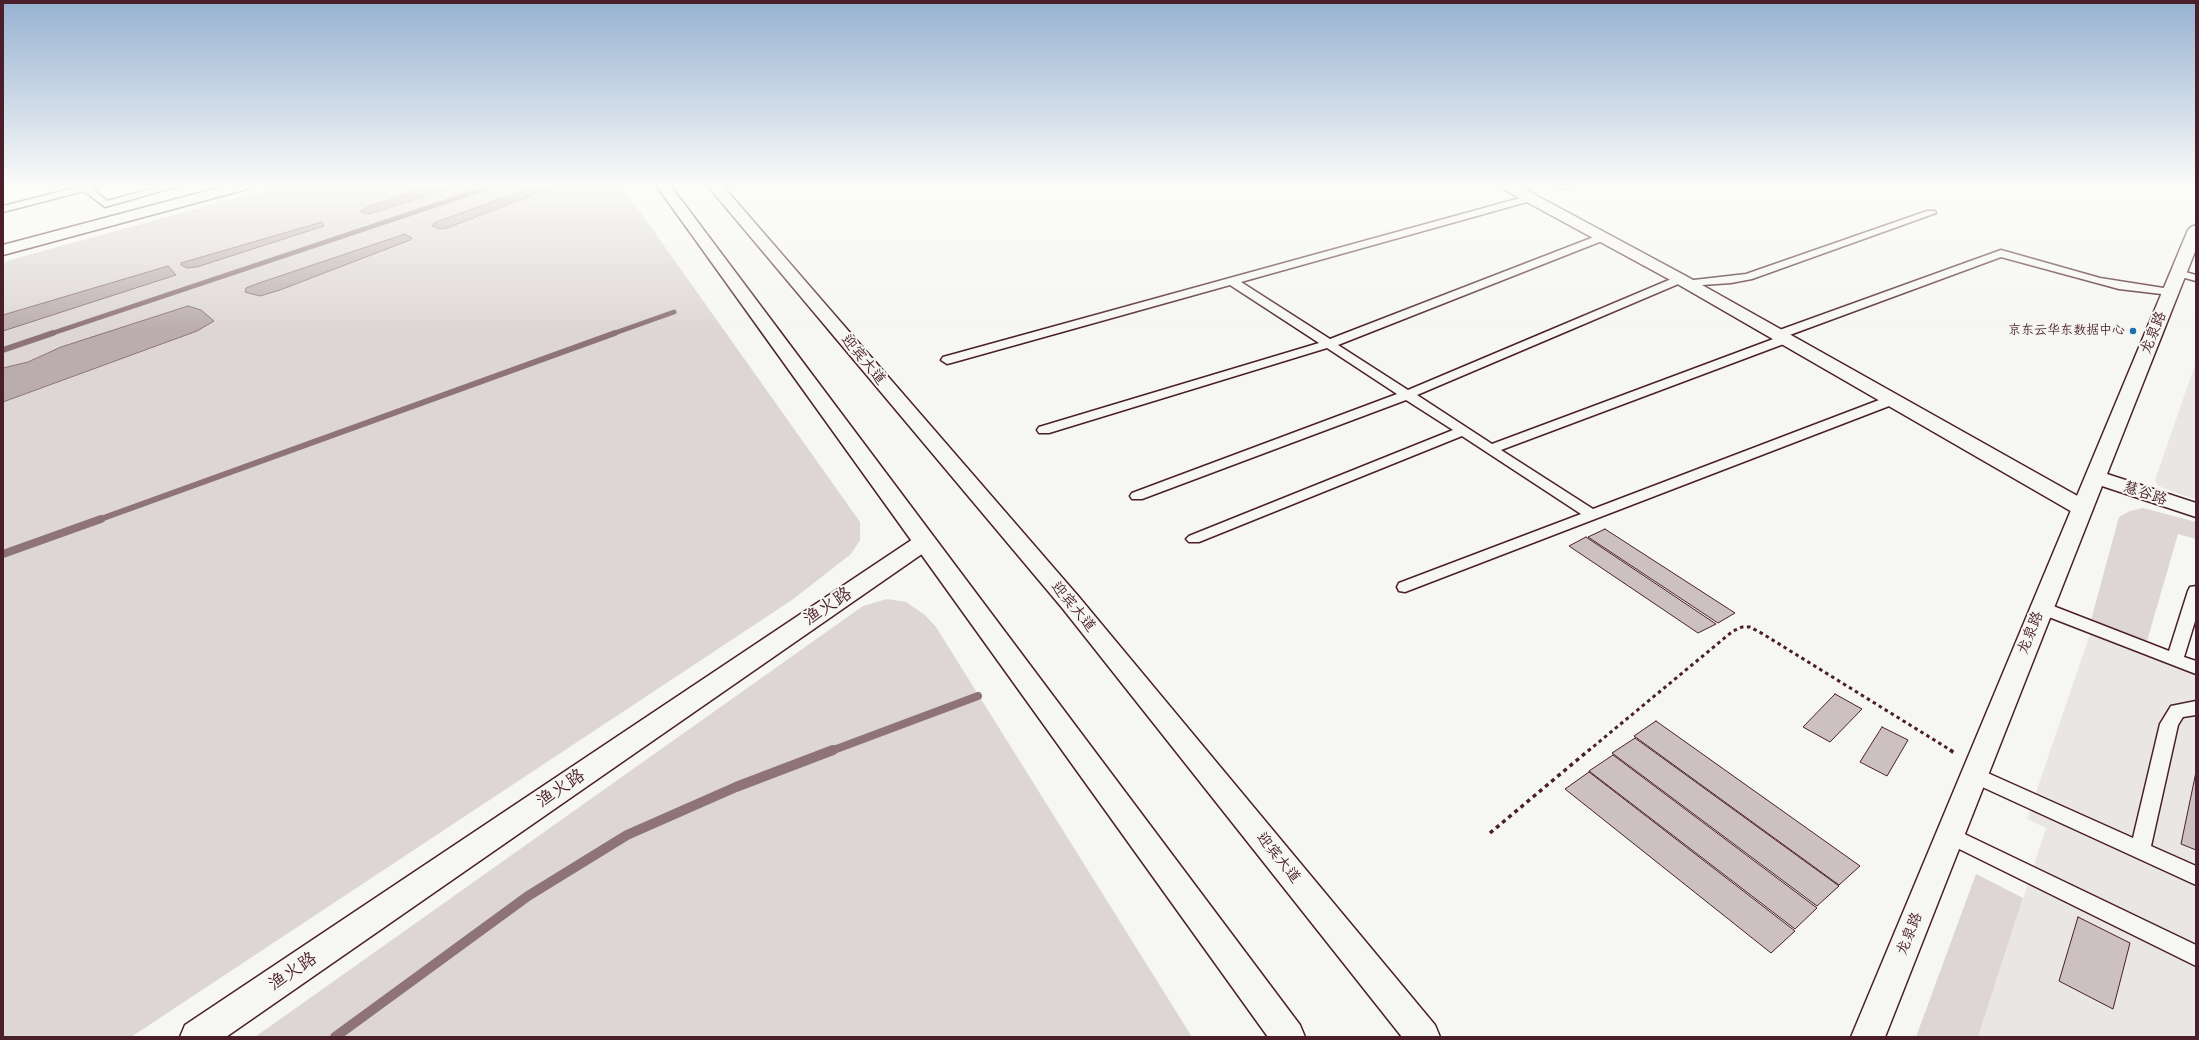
<!DOCTYPE html>
<meta charset="utf-8">
<style>
body{margin:0}
#map{position:relative;width:2199px;height:1040px;overflow:hidden;background:#f6f6f2;font-family:Itim,sans-serif}
canvas{display:block}
.frame{position:absolute;inset:0;border:4px solid #4a1f2b;pointer-events:none}
</style>
<div id="map">
<canvas width="2199" height="1040"></canvas>
<div class="frame"></div>
</div>
<script>
const ctx = document.querySelector('canvas').getContext('2d');
ctx.lineJoin = 'round';
function paint(path, color) { ctx.fillStyle = color; ctx.fill(path, 'evenodd'); }
const shape = rows => new Path2D(rows.map(r => 'M' + r).join(''));
function stroke(path, color, width, dash) { ctx.strokeStyle = color; ctx.lineWidth = width; ctx.lineCap = dash ? 'butt' : 'round'; ctx.setLineDash(dash || []); ctx.stroke(path); }
function write(font, color, halo, rows, align = 'center') {
  ctx.font = font + ' Itim,"LXGW WenKai TC",sans-serif'; ctx.lineWidth = 4; ctx.setLineDash([]); ctx.textBaseline = 'middle'; ctx.strokeStyle = halo; ctx.fillStyle = color; for (const [text, x, y, turn = 0] of rows) {
    ctx.save(); ctx.translate(x, y); ctx.rotate((+turn || 0) * Math.PI / 180); ctx.textAlign = isNaN(turn) ? turn : align; if (halo) ctx.strokeText(text, 0, 0); ctx.fillText(text, 0, 0); ctx.restore();
  }
}
const built = shape([
 [2196,362,2196,500,2158,486,2155,480],
 [2090,634,2196,675,2196,1037,1978,1037,2046,828,2027,819]
]);
const green = shape([
 [283,185,621,185,860,522,860,540,851,554,792,600,131,1037,3,1037,3,262],
 [2143,508,2196,522,2196,539,2178,534,2147,641,2091,620,2119,517,2130,511],
 [887,599,906,602,925,615,936,627,1192,1037,255,1037,863,606],
 [1976,874,2023,898,1978,1037,1916,1037]
]);
const water = shape([
 [436,185,461,185,375,212,367,214,360,211,370,206,436,185],
 [538,185,558,185,447,228,440,229,432,226,434,223,538,185],
 [322,222,324,226,197,267,187,268,181,265,181,263,322,222],
 [405,234,412,238,410,240,280,290,260,296,245,292,246,288,259,283,405,234],
 [168,266,176,275,3,331,3,315,168,266],
 [188,306,201,310,214,321,197,331,3,402,3,368,28,362,61,347,188,306]
]);
const streamFar3 = shape([
 [50,334,496,185],
 [612,334,674,312]
]);
const streamFar2 = shape([
 [3,350,53,333],
 [98,520,615,333]
]);
const streamFar1 = shape([
 [3,554,101,519],
 [831,751,978,696]
]);
const stream = shape([
 [335,1037,528,896,627,835,736,787,833,750]
]);
const building = shape([
 [1605,529,1735,613,1718,623,1588,537,1605,529],
 [1586,537,1716,624,1698,633,1569,546,1586,537],
 [1835,694,1862,709,1830,742,1803,727,1835,694],
 [1656,721,1860,866,1839,885,1634,736,1656,721],
 [1882,727,1908,740,1887,776,1860,762,1882,727],
 [1635,738,1839,886,1817,906,1612,753,1635,738],
 [1613,755,1817,908,1795,929,1589,771,1613,755],
 [1589,772,1795,931,1771,953,1565,789,1589,772],
 [2196,772,2196,850,2181,844,2196,772],
 [2078,917,2130,943,2113,1009,2059,981,2078,917]
]);
const pathFar2 = shape([
 [1556,191,1579,185]
]);
const pathFar1 = shape([
 [1588,751,1733,631,1742,627,1750,627,1763,634,1952,751]
]);
const path = shape([
 [1950,750,1956,754],
 [1490,833,1589,750]
]);
const service = shape([
 [77,185,88,185,107,201,165,185,182,185,105,207,84,191,3,212,3,206,78,187,77,185],
 [1531,195,1534,196,1534,200,1241,282,1330,339,1599,235,1607,235,1607,239,1338,345,1408,390,1676,277,1684,277,1685,281,1746,274,1927,211,1935,211,1936,213,1752,279,1731,283,1688,286,1684,285,1683,282,1417,395,1492,444,1776,338,1772,335,1774,332,2001,250,2100,278,2170,289,2176,292,2170,295,2119,289,2001,257,1787,336,1791,339,1789,342,1501,450,1593,509,1887,397,1897,397,1899,400,1897,403,1405,592,1399,591,1397,587,1399,583,1581,514,1462,436,1199,542,1189,542,1186,539,1189,536,1453,430,1406,400,1142,499,1132,499,1130,496,1132,493,1397,394,1327,348,1049,433,1039,433,1037,430,1039,427,1319,343,1230,285,951,363,947,364,941,360,943,357,1531,195],
 [2178,270,2196,275,2196,281,2174,275,2172,273,2178,270],
 [2196,586,2196,618,2184,657,2196,661,2196,674,2036,612,2034,608,2036,604,2042,602,2048,604,2169,651,2188,591,2190,587,2196,586],
 [2196,701,2196,715,2183,717,2178,725,2151,846,2196,866,2196,885,1967,780,1964,775,1967,770,1974,768,1981,770,2133,838,2160,724,2171,706,2196,701],
 [1950,827,2196,945,2196,966,1943,841,1940,835,1943,829,1950,827]
]);
const minor = shape([
 [1499,185,1517,185,1686,276,2090,503,2093,508,2090,513,2082,515,2074,513,1674,282,1501,188,1499,185]
]);
const tertiary = shape([
 [229,185,253,185,251,188,3,255,3,245,229,185],
 [2196,225,2196,249,2107,474,2196,503,2196,517,2102,486,1885,1037,1851,1037,2188,230,2191,227,2196,225],
 [924,535,932,537,935,542,932,547,226,1037,180,1037,185,1025,916,537,924,535]
]);
const trunk = shape([
 [656,185,670,185,1300,1025,1305,1037,1268,1037,656,185],
 [707,185,722,185,1079,597,1435,1025,1440,1037,1402,1037,1063,609,707,185]
]);
const markers = [
 [2133,331,4,"#1f6fb2"]
];
const farPoinames = [
 ["京东云华东数据中心",2125,331]
];
const streetNames = [
 ["龙泉路",2154,333,-68],
 ["迎宾大道",863,360,50],
 ["慧谷路",2145,494,18],
 ["迎宾大道",1073,607,50],
 ["龙泉路",2031,633,-68],
 ["迎宾大道",1278,858,51],
 ["龙泉路",1910,934,-68]
];
const nearStreetnames = [
 ["渔火路",828,607,-34],
 ["渔火路",561,789,-34],
 ["渔火路",293,972,-34]
];
paint(built, '#e9e6e3');
paint(green, '#ddd6d5');
paint(water, '#bbadae');
stroke(water, '#8e747a', 1);
stroke(streamFar3, '#8e747a', 5);
stroke(streamFar2, '#8e747a', 6);
stroke(streamFar1, '#8e747a', 8);
stroke(stream, '#8e747a', 10);
paint(building, '#ccc1c0');
stroke(building, '#4a1f2b', 1);
stroke(service, '#4a1f2b', 3);
stroke(minor, '#4a1f2b', 3);
stroke(tertiary, '#4a1f2b', 3);
stroke(trunk, '#4a1f2b', 3);
stroke(pathFar2, '#4a1f2b', 2, [2, 2]);
stroke(pathFar1, '#4a1f2b', 3, [3.5, 3.5]);
stroke(path, '#4a1f2b', 3.5, [4, 4]);
paint(service, '#f6f6f2');
paint(minor, '#f6f6f2');
paint(tertiary, '#f6f6f2');
paint(trunk, '#f6f6f2');
const sky = ctx.createLinearGradient(0, 0, 0, 331);
sky.addColorStop(0, '#96b1d1');
sky.addColorStop(0.56, '#fbfbf9');
sky.addColorStop(1, '#fbfbf900');
ctx.fillStyle = sky;
ctx.fillRect(0, 0, 2199, 331);
for (const [x, y, r, color] of markers) { const dot = new Path2D(); dot.arc(x, y, r, 0, 2 * Math.PI); ctx.fillStyle = color; ctx.fill(dot); stroke(dot, '#f6f6f2', 1.5); }
write('13px', '#4a1f2b', '#f6f6f2', farPoinames, 'right');
write('15px', '#4a1f2b', '#f6f6f2', streetNames);
write('18px', '#4a1f2b', '#f6f6f2', nearStreetnames);
</script>
